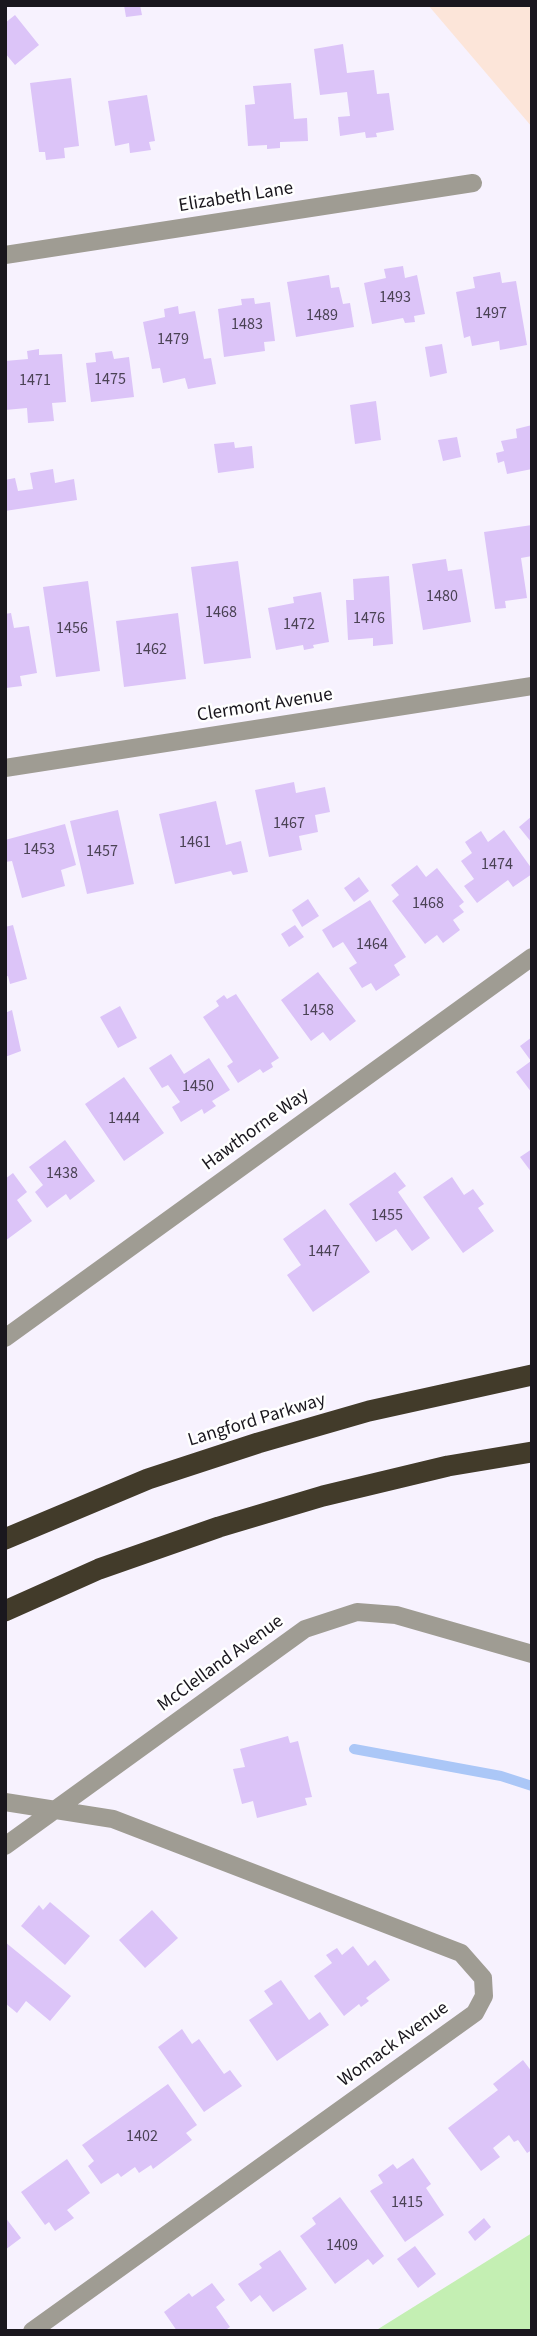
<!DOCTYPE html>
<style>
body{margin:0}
#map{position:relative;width:537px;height:2336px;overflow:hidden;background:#f7f2fe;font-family:"Source Sans 3",sans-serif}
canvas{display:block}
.frame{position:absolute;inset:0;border:7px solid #1a171e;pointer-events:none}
</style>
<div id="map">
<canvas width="537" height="2336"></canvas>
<div class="frame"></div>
</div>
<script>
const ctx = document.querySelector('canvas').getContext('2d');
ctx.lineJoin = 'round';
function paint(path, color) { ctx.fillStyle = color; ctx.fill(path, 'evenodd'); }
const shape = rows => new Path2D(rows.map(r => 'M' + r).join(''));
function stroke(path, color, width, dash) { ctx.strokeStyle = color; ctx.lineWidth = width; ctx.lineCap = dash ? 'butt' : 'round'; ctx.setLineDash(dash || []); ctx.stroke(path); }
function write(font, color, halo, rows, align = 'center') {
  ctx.font = font + ' "Source Sans 3",sans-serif'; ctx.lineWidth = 5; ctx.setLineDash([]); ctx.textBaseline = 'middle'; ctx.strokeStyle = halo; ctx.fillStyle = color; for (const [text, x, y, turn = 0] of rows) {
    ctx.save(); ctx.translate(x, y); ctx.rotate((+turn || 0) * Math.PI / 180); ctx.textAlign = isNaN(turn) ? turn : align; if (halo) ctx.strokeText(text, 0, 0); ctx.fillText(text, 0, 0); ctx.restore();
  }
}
const industrial = shape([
 [428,5,532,5,532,127]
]);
const green = shape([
 [532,2233,532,2331,375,2331]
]);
const stream = shape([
 [354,1749,501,1776,532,1786]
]);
const building = shape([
 [124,5,140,5,142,15,126,17],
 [15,15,39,45,15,65,5,53,5,23],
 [343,44,347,73,374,70,377,94,389,93,394,130,376,133,377,137,366,138,365,132,340,136,338,117,350,116,347,92,320,95,314,49],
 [71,78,79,146,64,148,65,158,46,160,45,152,39,152,30,83],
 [291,83,294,119,307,118,308,141,280,142,280,148,267,149,267,145,248,146,245,105,255,104,253,86],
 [147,95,155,141,149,142,151,150,130,153,129,143,115,146,108,101],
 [403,266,405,278,417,275,425,314,414,316,415,322,405,323,403,318,372,324,364,283,386,278,384,269],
 [500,272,502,283,516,281,527,345,500,350,499,341,472,346,470,336,464,338,456,292,475,288,473,277],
 [329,275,331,288,339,287,343,304,350,303,354,327,296,337,287,282],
 [254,298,255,304,270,302,275,341,264,342,265,351,224,357,218,309,242,305,241,299],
 [178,306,179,314,195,311,204,359,211,358,216,384,188,389,185,378,163,383,160,368,152,369,143,322,165,317,164,309],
 [442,344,447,373,430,377,425,347],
 [39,349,39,355,62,354,66,402,52,403,54,421,28,423,27,408,5,410,5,361,28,359,27,351],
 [112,351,114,359,129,357,134,397,91,402,86,363,96,362,95,353],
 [376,401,381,440,355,444,350,405],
 [532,425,532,469,507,474,504,461,498,463,496,453,504,451,501,441,517,438,516,429],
 [457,437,461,457,443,461,438,440],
 [234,442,235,448,252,446,254,468,218,473,214,444],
 [53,469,55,483,74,479,77,500,5,511,5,480,15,478,18,491,33,489,30,473],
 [532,525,532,556,521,558,527,598,505,601,506,608,495,609,484,532],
 [446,559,448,571,462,569,471,622,423,630,412,564],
 [238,561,251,658,204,664,191,567],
 [389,576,393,644,373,646,373,638,348,640,346,600,354,600,353,579],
 [88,581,100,671,56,677,43,587],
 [321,592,329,642,313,645,314,648,304,650,303,645,276,650,268,608,294,603,293,597],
 [11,613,14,628,29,626,37,673,20,676,22,686,6,688,5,614],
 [178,613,186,679,124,687,116,621],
 [294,782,296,793,325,787,330,812,315,815,318,832,299,836,302,850,269,857,255,790],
 [216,801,226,845,241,841,248,872,233,875,231,871,175,884,159,814],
 [118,810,134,884,87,894,70,821],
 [532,816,532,843,519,827],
 [65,824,76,865,61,870,65,886,22,898,12,861,5,862,5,840],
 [504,830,532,869,532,874,513,887,508,880,477,903,464,886,474,879,461,861,472,853,465,842,481,831,488,842],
 [417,865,426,877,437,868,464,902,459,906,464,912,453,920,460,930,443,943,437,935,425,944,392,901,399,895,391,885],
 [359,877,369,891,354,902,344,888],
 [308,899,319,916,302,927,292,910],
 [370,900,406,957,394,965,400,975,376,991,371,983,362,988,349,968,357,963,343,942,333,948,322,930],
 [13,925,27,979,10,984,8,976,5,977,5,927],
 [295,925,304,937,289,947,281,934],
 [318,972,356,1021,330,1041,323,1032,311,1041,281,1000],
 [236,994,279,1058,271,1063,273,1067,263,1073,260,1069,238,1083,227,1066,233,1062,203,1017,219,1006,216,1001,224,995,227,999],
 [120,1006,137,1038,118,1048,100,1017],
 [12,1010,21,1051,5,1057,5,1013],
 [532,1037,532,1093,516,1072,531,1061,520,1046],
 [171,1054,184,1074,209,1058,230,1090,212,1101,216,1106,204,1114,202,1109,181,1122,172,1107,180,1102,168,1085,162,1088,149,1068],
 [124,1077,164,1133,124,1161,85,1104],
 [65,1140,95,1181,70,1200,66,1194,47,1208,35,1192,43,1185,29,1167],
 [532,1149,532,1173,520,1157],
 [395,1172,406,1186,398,1192,430,1238,412,1251,396,1229,376,1242,349,1204],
 [13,1173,27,1192,17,1200,32,1221,5,1241,5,1179],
 [452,1177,464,1195,473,1189,484,1204,478,1208,494,1231,463,1253,423,1197],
 [325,1209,370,1272,313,1312,287,1275,301,1265,283,1239],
 [288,1736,290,1743,298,1741,312,1797,305,1798,307,1805,257,1818,253,1801,242,1804,233,1769,245,1767,240,1749],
 [50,1902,90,1936,65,1965,21,1926,39,1905,43,1910],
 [152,1910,178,1938,145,1968,119,1940],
 [5,1942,71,1996,50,2021,26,2001,17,2013,5,2003],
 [353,1946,368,1966,375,1960,390,1980,366,1998,369,2001,361,2007,359,2004,344,2016,314,1976,332,1963,326,1955,337,1948,342,1955],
 [281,1980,309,2020,320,2012,329,2025,277,2061,249,2020,273,2004,264,1991],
 [182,2029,192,2044,199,2039,224,2074,230,2070,242,2086,204,2112,158,2047],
 [523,2060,532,2072,532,2150,527,2153,518,2140,514,2142,509,2135,493,2148,500,2157,481,2171,448,2128,498,2090,493,2084],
 [168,2084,197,2125,186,2133,192,2140,153,2169,151,2165,139,2173,135,2167,121,2177,118,2173,101,2184,88,2166,94,2161,82,2145],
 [413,2158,431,2184,426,2188,444,2215,405,2242,370,2191,383,2183,378,2175,393,2164,397,2169],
 [67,2159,90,2193,67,2210,74,2218,55,2231,49,2222,45,2225,21,2192],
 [340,2197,384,2256,373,2265,368,2259,335,2284,300,2236,316,2224,312,2218],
 [5,2217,21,2238,5,2250],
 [484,2218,491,2227,475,2241,468,2232],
 [415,2246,436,2274,418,2288,397,2259],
 [280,2250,307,2289,273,2312,260,2295,251,2302,238,2284,262,2268,259,2264],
 [212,2283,225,2300,216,2307,230,2327,224,2331,177,2331,164,2312,189,2293,192,2297]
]);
const minor = shape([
 [5,255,473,183],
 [5,768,532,686],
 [5,1338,532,957],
 [5,1802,113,1819,461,1953,483,1978,484,1996,475,2013,32,2331],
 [5,1846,305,1629,357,1612,396,1615,532,1654]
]);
const highway = shape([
 [5,1539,148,1479,258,1443,369,1411,532,1375],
 [5,1611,99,1569,219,1527,323,1496,448,1466,532,1452]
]);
const numberNames = [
 ["1493",395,298],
 ["1497",491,314],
 ["1489",322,316],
 ["1483",247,325],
 ["1479",173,340],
 ["1475",110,380],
 ["1471",35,381],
 ["1480",442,597],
 ["1468",221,613],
 ["1476",369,619],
 ["1472",299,625],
 ["1456",72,629],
 ["1462",151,650],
 ["1467",289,824],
 ["1461",195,843],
 ["1453",39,850],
 ["1457",102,852],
 ["1474",497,865],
 ["1468",428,904],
 ["1464",372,945],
 ["1458",318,1011],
 ["1450",198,1087],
 ["1444",124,1119],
 ["1438",62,1174],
 ["1455",387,1216],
 ["1447",324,1252],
 ["1402",142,2137],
 ["1415",407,2203],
 ["1409",342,2246]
];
const streetNames = [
 ["Elizabeth Lane",236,198,-9],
 ["Clermont Avenue",265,706,-9],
 ["Hawthorne Way",256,1130,-36],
 ["Langford Parkway",257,1421,-17],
 ["McClelland Avenue",221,1664,-36],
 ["Womack Avenue",394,2045,-36]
];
paint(industrial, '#fce5d9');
paint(green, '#c4efb3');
stroke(stream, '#abc7f7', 10);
paint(building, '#dcc4f8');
stroke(minor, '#9f9c93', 18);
stroke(highway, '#423b2a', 21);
write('16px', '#4a4254', null, numberNames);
write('19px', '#1a171e', '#fff', streetNames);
</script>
